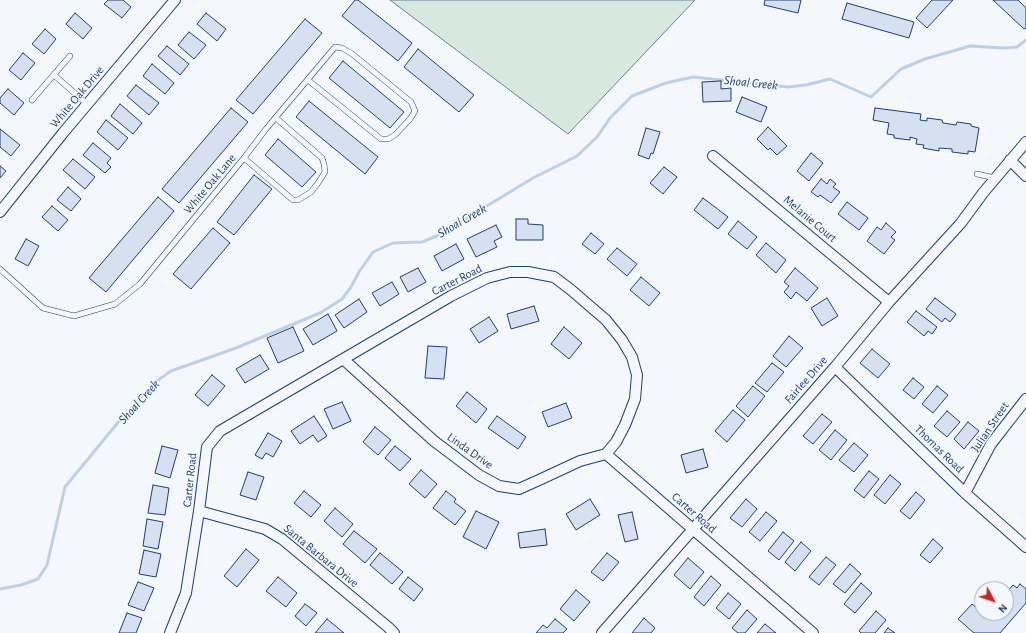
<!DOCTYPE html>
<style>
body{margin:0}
#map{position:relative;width:1026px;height:633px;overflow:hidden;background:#f4f7fb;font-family:"Alegreya Sans",sans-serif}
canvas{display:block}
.north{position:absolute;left:974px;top:581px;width:40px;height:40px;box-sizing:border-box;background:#f4f7fb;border:1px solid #9eadc5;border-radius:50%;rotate:130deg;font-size:11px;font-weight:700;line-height:16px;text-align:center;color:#1d3f73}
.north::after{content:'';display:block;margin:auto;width:14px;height:18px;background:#c62828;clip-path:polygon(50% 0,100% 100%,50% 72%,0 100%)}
</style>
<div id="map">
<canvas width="1026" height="633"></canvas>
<div class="north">N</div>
</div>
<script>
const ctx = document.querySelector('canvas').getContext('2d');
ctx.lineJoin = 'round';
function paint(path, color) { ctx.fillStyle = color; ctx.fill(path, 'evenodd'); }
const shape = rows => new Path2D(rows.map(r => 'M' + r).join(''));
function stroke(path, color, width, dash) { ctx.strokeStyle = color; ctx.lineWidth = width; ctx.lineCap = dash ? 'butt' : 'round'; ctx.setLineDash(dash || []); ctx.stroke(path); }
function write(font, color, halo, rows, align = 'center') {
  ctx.font = font + ' "Alegreya Sans",sans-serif'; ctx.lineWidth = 3; ctx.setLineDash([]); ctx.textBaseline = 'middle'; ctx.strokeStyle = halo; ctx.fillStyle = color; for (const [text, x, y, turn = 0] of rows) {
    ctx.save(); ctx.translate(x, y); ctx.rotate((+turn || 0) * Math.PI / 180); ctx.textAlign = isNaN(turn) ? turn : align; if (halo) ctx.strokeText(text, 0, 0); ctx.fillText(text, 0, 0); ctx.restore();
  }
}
const green = shape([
 [390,0,695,0,568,134,390,0]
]);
const stream = shape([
 [0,589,21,585,38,579,47,565,65,487,120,420,154,383,171,371,236,348,320,313,342,299,351,287,359,272,373,252,393,243,422,242,439,235,533,178,577,156,597,137,610,118,632,96,666,83,693,77,788,87,806,85,830,79,871,97,901,69,925,59,970,46,1004,48,1017,47,1026,40]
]);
const building = shape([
 [108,0,123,0,131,7,122,18,104,4,108,0],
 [355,0,358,0,412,43,398,61,342,16,355,0],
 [765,0,801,0,798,13,764,5,765,0],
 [932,0,953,0,927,28,916,18,932,0],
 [993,0,1018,0,1026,8,1026,28,1024,29,993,0],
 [847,3,914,22,909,38,842,19,847,3],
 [75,13,92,28,83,39,66,24,75,13],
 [206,13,226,29,217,41,197,24,206,13],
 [305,19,322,33,253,114,236,100,305,19],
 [45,29,56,39,44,54,32,44,45,29],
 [189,32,206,45,194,59,178,45,189,32],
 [167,46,189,64,180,75,158,56,167,46],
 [418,49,474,95,459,112,404,67,418,49],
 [23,53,35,63,21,80,9,70,23,53],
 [343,61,404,112,390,128,329,78,343,61],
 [152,64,174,83,165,94,143,76,152,64],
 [721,81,721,89,731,88,731,101,703,102,702,82,721,81],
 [136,85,159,103,149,115,127,96,136,85],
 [8,89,24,103,14,115,0,103,0,98,8,89],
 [742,97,767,107,761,122,736,112,742,97],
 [309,101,378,157,365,174,296,117,309,101],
 [120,104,142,123,133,134,111,116,120,104],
 [231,108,248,122,179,203,162,189,231,108],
 [875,108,921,114,920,120,927,121,927,118,942,120,943,123,956,125,957,122,971,124,971,126,979,128,975,152,968,151,968,154,952,152,952,149,939,148,939,151,923,148,924,145,916,144,917,139,910,137,910,140,894,138,894,135,887,134,889,123,873,120,875,108],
 [106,120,128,138,118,150,97,132,106,120],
 [768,127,787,146,777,155,770,148,768,150,757,139,768,127],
 [646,128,660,132,653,154,651,153,649,159,638,155,646,128],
 [0,129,20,145,11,156,0,147,0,129],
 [278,139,316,172,302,187,265,155,278,139],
 [93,143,111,158,107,163,111,167,105,173,83,155,93,143],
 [811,153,823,163,809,181,797,171,811,153],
 [73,159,95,177,85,189,63,170,73,159],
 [0,166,6,171,0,178,0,166],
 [664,167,677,177,663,194,650,183,664,167],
 [254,175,272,189,234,235,217,222,254,175],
 [821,179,827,184,830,179,836,184,833,187,840,192,831,203,820,195,818,197,811,192,821,179],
 [68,187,81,199,71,211,57,200,68,187],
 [158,197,174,211,106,292,89,278,158,197],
 [703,198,728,217,718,229,694,210,703,198],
 [847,202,868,218,859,230,838,214,847,202],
 [52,206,68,220,58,231,42,217,52,206],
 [516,219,528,219,528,224,543,225,543,240,516,240,516,219],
 [738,221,757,237,747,249,728,234,738,221],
 [886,223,896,232,891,237,895,240,884,254,867,241,877,227,881,230,886,223],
 [496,225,502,237,494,241,497,247,476,257,467,239,496,225],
 [213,228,230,243,191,289,173,274,213,228],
 [591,233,604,244,595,254,582,244,591,233],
 [26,239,39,246,28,266,15,259,26,239],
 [766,243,786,260,776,273,756,255,766,243],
 [456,244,464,259,442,271,434,256,456,244],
 [617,248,637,264,627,276,607,259,617,248],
 [418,268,426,282,408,292,400,277,418,268],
 [795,268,818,288,807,301,796,292,791,299,784,292,789,286,784,282,795,268],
 [641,277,660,293,649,306,630,290,641,277],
 [392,282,399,294,380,306,372,293,392,282],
 [827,298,838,316,822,326,811,308,827,298],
 [935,298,956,314,950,322,945,318,942,322,926,309,935,298],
 [359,299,367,312,344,328,335,315,359,299],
 [534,306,539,321,511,329,507,314,534,306],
 [916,311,937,327,932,334,928,331,924,336,907,322,916,311],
 [328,314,337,331,313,345,303,329,328,314],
 [489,317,498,331,479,343,470,329,489,317],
 [293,327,304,351,278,363,267,338,293,327],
 [564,327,582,343,569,359,551,344,564,327],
 [789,336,803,348,786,367,773,356,789,336],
 [428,346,447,347,444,379,425,378,428,346],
 [872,349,890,364,878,378,860,363,872,349],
 [260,355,269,369,245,383,236,369,260,355],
 [772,363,784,372,767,392,755,383,772,363],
 [212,375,225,386,208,406,195,395,212,375],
 [913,378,924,387,914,399,903,390,913,378],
 [753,386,765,396,748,417,736,406,753,386],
 [937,386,948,395,933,413,922,404,937,386],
 [467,392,487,409,476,423,456,406,467,392],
 [342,402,351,421,333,429,324,409,342,402],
 [566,403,572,418,548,427,542,412,566,403],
 [733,410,745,420,727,442,715,431,733,410],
 [947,411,960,422,947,437,934,426,947,411],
 [822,414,832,422,813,444,803,436,822,414],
 [314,416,327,436,318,442,313,435,300,444,291,431,314,416],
 [497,416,526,437,518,449,488,428,497,416],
 [968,422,979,431,964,449,954,439,968,422],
 [375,427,391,440,378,455,363,442,375,427],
 [835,430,847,440,831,460,819,450,835,430],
 [268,433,282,441,273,457,266,453,262,459,255,455,268,433],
 [854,443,868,455,854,472,839,460,854,443],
 [162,446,178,450,170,478,155,473,162,446],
 [395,446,411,459,400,471,385,458,395,446],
 [703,449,708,467,686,473,681,455,703,449],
 [421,470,437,484,425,498,409,484,421,470],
 [869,471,879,479,864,498,854,490,869,471],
 [248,472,264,477,256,500,240,495,248,472],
 [890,475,901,484,885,504,874,495,890,475],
 [153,485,169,488,165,515,148,513,153,485],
 [304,491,321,505,311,517,294,503,304,491],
 [446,491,456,499,454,502,466,511,455,525,433,508,446,491],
 [916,492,925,500,910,519,900,511,916,492],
 [590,499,600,515,576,530,566,514,590,499],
 [746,499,757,509,742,527,730,518,746,499],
 [335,508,353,524,342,537,324,521,335,508],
 [476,511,499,522,486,549,463,537,476,511],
 [632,512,638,539,625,542,618,515,632,512],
 [766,512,777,521,760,541,749,532,766,512],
 [147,519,163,522,158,549,143,546,147,519],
 [545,529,547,545,520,548,518,533,545,529],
 [354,531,377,549,365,563,343,544,354,531],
 [783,532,794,541,779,560,768,551,783,532],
 [933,539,943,548,930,563,920,555,933,539],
 [801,542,811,551,795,571,785,562,801,542],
 [246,549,259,560,237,587,224,576,246,549],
 [144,550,161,554,156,577,139,574,144,550],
 [380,553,403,572,392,584,370,565,380,553],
 [607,553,619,562,603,581,591,572,607,553],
 [826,557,836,565,819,585,809,577,826,557],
 [688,558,704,572,690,589,674,575,688,558],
 [850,564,861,574,845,593,833,584,850,564],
 [711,576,721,585,704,606,694,597,711,576],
 [278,577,297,593,286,607,266,591,278,577],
 [408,577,423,589,414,601,399,589,408,577],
 [138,582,154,588,144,611,128,605,138,582],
 [861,583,872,593,855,613,844,604,861,583],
 [1020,584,1026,589,1026,603,1000,633,974,633,958,619,972,604,986,616,988,613,1006,613,1006,593,1013,585,1017,588,1020,584],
 [576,590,590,602,574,621,560,609,576,590],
 [728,593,741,604,729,619,716,608,728,593],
 [305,604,317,613,306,626,295,616,305,604],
 [747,610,757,619,745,633,738,633,732,628,747,610],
 [876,611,886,620,875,633,861,633,859,631,876,611],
 [127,613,142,618,136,633,119,633,127,613],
 [644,618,655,628,651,633,632,633,644,618],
 [327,619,344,633,315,633,327,619],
 [555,619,567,629,563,633,536,633,543,625,547,628,555,619],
 [765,624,776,633,757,633,765,624],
 [888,628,895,633,884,633,888,628]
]);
const service = shape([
 [54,75,87,104],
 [32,100,70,56],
 [244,158,293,200,298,200,311,192,318,183,325,172,324,164,322,158,276,118],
 [977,174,995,178],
 [0,269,43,308,74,316,115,304,140,284,244,158,266,129,335,47,342,48,351,53,411,102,415,111,410,119,395,135,388,139,381,139,308,80]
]);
const minor = shape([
 [713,156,889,302],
 [1010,160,1026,176],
 [0,212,63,133,175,0],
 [343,359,434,441,479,475,499,486,519,489,539,480,580,461,606,454],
 [835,367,965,493,1026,547],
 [606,454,813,633],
 [965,493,991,444,1026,399],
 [199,511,265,529,282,539,388,627,394,633],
 [170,633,186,593,199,511,207,447,220,431,451,296,487,278,510,272,528,272,554,277,570,289,606,320,622,340,632,357,637,375,635,399,625,425,616,442,606,454],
 [602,633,835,367,889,302,961,223,983,193,1026,142]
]);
const streetNames = [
 ["White Oak Drive",77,97,-50],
 ["White Oak Lane",210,184,-50],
 ["Melanie Court",810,219,40],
 ["Carter Road",457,280,-27],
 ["Fairlee Drive",806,380,-49],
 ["Julian Street",990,427,-56],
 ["Thomas Road",939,449,44],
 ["Linda Drive",470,451,35],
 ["Carter Road",190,480,-84],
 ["Carter Road",694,513,41],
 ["Santa Barbara Drive",321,556,39]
];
const waterNames = [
 ["Shoal Creek",751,83,6],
 ["Shoal Creek",462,221,-30],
 ["Shoal Creek",139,402,-48]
];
paint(green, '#d7e8df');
stroke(green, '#687fa3', 1);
stroke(stream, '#bed0e5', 3);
paint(building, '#d5e0f0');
stroke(building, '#1d3f73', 1);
stroke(service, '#1d3f73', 6);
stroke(minor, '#1d3f73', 12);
stroke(service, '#f4f7fb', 5);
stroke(minor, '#f4f7fb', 10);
write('12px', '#1d3f73', '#f4f7fb', streetNames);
write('italic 13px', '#1d3f73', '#f4f7fb', waterNames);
</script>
